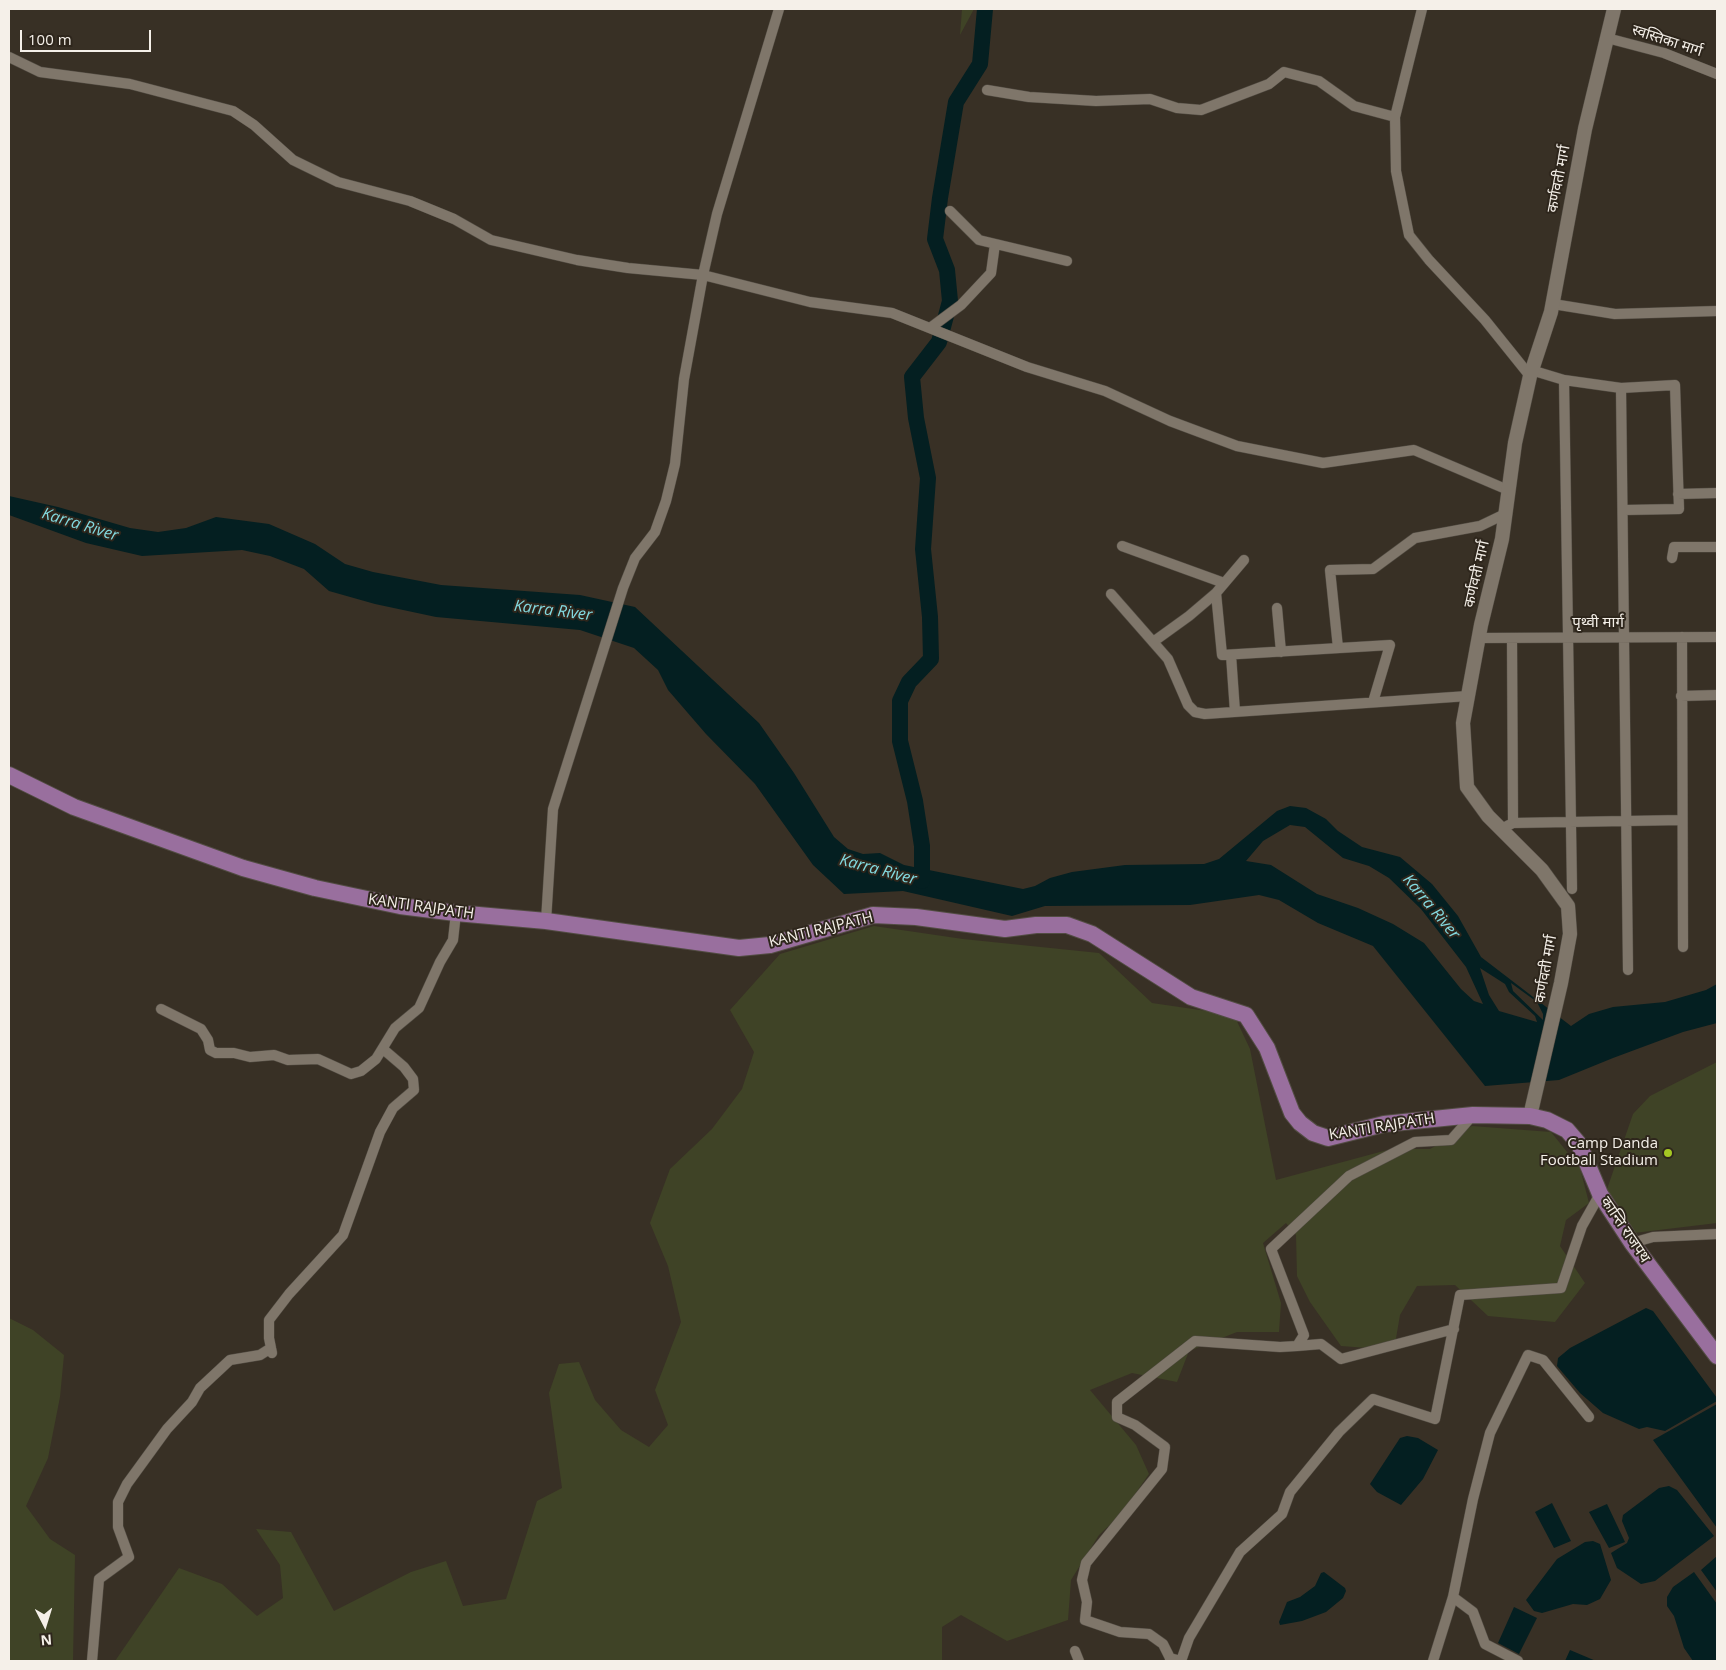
<!DOCTYPE html>
<meta charset="utf-8">
<style>
body{margin:0}
#map{position:relative;width:1726px;height:1670px;overflow:hidden;background:#383025;font-family:"Open Sans",sans-serif}
canvas{display:block}
.frame{position:absolute;inset:0;border:10px solid #f5f0e9;pointer-events:none}
.north{position:absolute;left:20px;top:1600px;width:50px;height:50px;-webkit-text-stroke:4px #2e261c;paint-order:stroke;rotate:175deg;font-size:14px;font-weight:700;line-height:20px;text-align:center;color:#f5f0e9}
.north::after{content:'';display:block;margin:auto;width:18px;height:22px;background:#f5f0e9;clip-path:polygon(50% 0,100% 100%,50% 72%,0 100%)}
.scale{position:absolute;left:20px;top:30px;width:131px;height:22px;box-sizing:border-box;border:2px solid #f5f0e9;border-top:0;padding-left:6px;font-size:15px;line-height:18px;white-space:nowrap;color:#f5f0e9;-webkit-text-stroke:4px #2e261c;paint-order:stroke}
</style>
<div id="map">
<canvas width="1726" height="1670"></canvas>
<div class="frame"></div>
<div class="north">N</div>
<div class="scale">100 m</div>
</div>
<script>
const ctx = document.querySelector('canvas').getContext('2d');
ctx.lineJoin = 'round';
function paint(path, color) { ctx.fillStyle = color; ctx.fill(path, 'evenodd'); }
const shape = rows => new Path2D(rows.map(r => 'M' + r).join(''));
function stroke(path, color, width, dash) { ctx.strokeStyle = color; ctx.lineWidth = width; ctx.lineCap = dash ? 'butt' : 'round'; ctx.setLineDash(dash || []); ctx.stroke(path); }
function write(font, color, halo, rows, align = 'center') {
  ctx.font = font + ' "Open Sans","Noto Sans Devanagari",sans-serif'; ctx.lineWidth = 4; ctx.setLineDash([]); ctx.textBaseline = 'middle'; ctx.strokeStyle = halo; ctx.fillStyle = color; for (const [text, x, y, turn = 0] of rows) {
    ctx.save(); ctx.translate(x, y); ctx.rotate((+turn || 0) * Math.PI / 180); ctx.textAlign = isNaN(turn) ? turn : align; if (halo) ctx.strokeText(text, 0, 0); ctx.fillText(text, 0, 0); ctx.restore();
  }
}
const green = shape([
 [962,9,974,9,960,35],
 [874,926,963,939,1099,953,1152,1003,1234,1015,1250,1049,1276,1180,1391,1149,1430,1149,1472,1126,1551,1132,1580,1168,1589,1203,1566,1220,1560,1246,1585,1283,1555,1322,1488,1316,1455,1285,1417,1286,1400,1315,1394,1350,1341,1346,1310,1302,1297,1276,1296,1235,1286,1223,1263,1243,1281,1303,1279,1332,1237,1332,1189,1351,1177,1382,1132,1373,1090,1390,1136,1445,1149,1474,1121,1514,1099,1535,1071,1580,1068,1620,1007,1641,961,1615,942,1627,942,1661,115,1661,179,1568,222,1584,257,1616,283,1598,280,1565,256,1529,291,1532,334,1611,411,1572,446,1561,463,1606,506,1599,537,1501,562,1488,549,1393,559,1364,579,1362,595,1400,621,1430,649,1447,668,1425,655,1390,681,1322,668,1266,650,1223,670,1169,712,1129,742,1089,754,1052,730,1010,780,954],
 [1717,1062,1717,1223,1634,1233,1606,1192,1633,1114,1650,1096],
 [9,1318,33,1330,64,1355,60,1397,48,1458,26,1506,50,1539,75,1555,73,1661,9,1661]
]);
const water = shape([
 [9,496,58,507,130,528,158,532,186,528,216,517,269,524,315,544,345,564,373,572,441,585,580,595,635,607,759,723,794,773,834,837,848,849,863,854,880,853,904,865,1023,889,1035,886,1050,878,1072,872,1125,865,1204,864,1219,859,1277,811,1290,806,1306,808,1326,819,1338,831,1362,847,1400,857,1432,884,1458,916,1481,957,1571,1026,1589,1014,1613,1007,1665,1002,1706,990,1717,984,1717,1023,1683,1032,1613,1058,1559,1080,1485,1086,1373,946,1318,923,1279,900,1259,895,1190,905,1045,906,1012,916,903,891,844,894,813,865,755,784,706,734,668,690,658,670,634,648,580,630,436,617,375,604,329,591,304,569,270,556,242,550,142,556,86,543,9,515],
 [1290,825,1305,827,1343,858,1369,866,1389,878,1421,909,1466,967,1483,1004,1474,1001,1461,989,1424,943,1393,924,1358,908,1317,894,1271,865,1246,861,1263,841],
 [1480,968,1505,984,1509,992,1535,1016,1537,1022,1499,1011,1489,995],
 [1511,983,1537,1002,1543,1014,1543,1020,1513,991],
 [1646,1308,1653,1311,1717,1398,1717,1401,1665,1431,1647,1427,1639,1429,1603,1413,1580,1393,1557,1366,1558,1358,1570,1348],
 [1717,1404,1717,1528,1653,1440],
 [1407,1436,1418,1438,1438,1450,1423,1479,1401,1505,1377,1492,1370,1484,1400,1438],
 [1669,1486,1677,1490,1714,1536,1655,1581,1641,1584,1617,1568,1611,1553,1627,1543,1629,1538,1622,1521,1623,1515,1659,1488],
 [1552,1503,1571,1541,1554,1548,1535,1512],
 [1607,1504,1625,1542,1609,1548,1589,1512],
 [1593,1541,1600,1544,1611,1580,1600,1599,1587,1605,1573,1604,1542,1613,1534,1611,1526,1600,1557,1559,1585,1542],
 [1717,1556,1717,1592,1701,1570],
 [1324,1572,1345,1588,1346,1591,1343,1598,1326,1612,1302,1621,1280,1625,1279,1622,1287,1602,1300,1597,1315,1586,1321,1573],
 [1694,1572,1717,1604,1717,1661,1693,1661,1684,1648,1674,1616,1667,1606,1667,1597,1673,1587],
 [1514,1607,1537,1618,1519,1654,1498,1643],
 [1570,1650,1596,1661,1565,1661]
]);
const river = shape([
 [922,881,922,846,915,801,900,741,900,701,909,682,931,659,930,617,923,549,928,478,916,418,912,377,939,342,950,301,947,270,935,239,940,198,956,102,980,64,985,9]
]);
const minor = shape([
 [1422,9,1395,117,1396,171,1409,235,1429,260,1485,320,1530,376],
 [1607,38,1664,53,1717,74],
 [9,57,40,72,130,84,233,111,254,125,293,160,338,182,410,201,454,219,491,240,577,260,628,268,703,275,810,302,892,313,1027,367,1105,391,1170,421,1237,446,1323,463,1414,450,1508,490],
 [987,90,1029,97,1096,101,1150,99,1177,108,1201,110,1269,84,1284,72,1319,81,1354,106,1395,117],
 [950,211,979,240,1067,261],
 [1553,304,1615,314,1717,311],
 [930,328,961,305,991,273,995,244],
 [1531,370,1564,380,1621,388,1675,385,1679,509,1624,510],
 [1564,380,1572,889],
 [1621,388,1628,970],
 [1678,494,1717,493],
 [1122,546,1224,583],
 [1672,558,1674,547,1717,547],
 [1216,593,1222,655,1390,645,1373,702],
 [1111,594,1168,659,1188,705,1195,712,1205,714,1468,696],
 [1277,608,1281,652],
 [1682,637,1683,947],
 [1479,638,1717,637],
 [1512,638,1513,823],
 [1153,642,1189,616,1216,593,1244,560],
 [1338,648,1330,570,1373,569,1415,538,1480,526,1505,514],
 [1231,655,1235,712],
 [1681,696,1717,695],
 [1507,826,1513,823,1682,820],
 [546,921,553,809,623,588,635,558,655,532,666,501,675,464,684,379,703,275,717,214,779,9],
 [161,1009,201,1029,208,1040,210,1050,216,1053,234,1053,250,1057,274,1055,288,1060,318,1059,351,1074,361,1071,376,1059,395,1028,419,1008,440,962,453,940,456,913],
 [1632,1243,1653,1237,1717,1234],
 [1297,1346,1321,1344,1341,1359,1454,1329],
 [272,1353,269,1338,269,1320,289,1294,343,1235,380,1132,393,1108,414,1090,413,1079,404,1067,383,1049],
 [1453,1597,1473,1612,1485,1644,1518,1661],
 [1075,1651,1079,1661],
 [1170,1658,1163,1644,1149,1634,1120,1632,1085,1620,1087,1602,1082,1580,1086,1563,1162,1469,1165,1447,1135,1425,1117,1417,1117,1402,1195,1341,1280,1347,1297,1346,1304,1335,1271,1249,1349,1176,1415,1142,1451,1140,1473,1115],
 [92,1661,99,1579,129,1557,118,1527,118,1502,127,1484,167,1429,192,1402,200,1388,230,1360,260,1355,271,1348],
 [1170,1661,1170,1658,1181,1661,1189,1638,1240,1552,1282,1514,1290,1492,1339,1432,1373,1399,1435,1419,1460,1295,1561,1288,1582,1226,1600,1194],
 [1433,1661,1453,1597,1473,1499,1490,1433,1528,1355,1543,1360,1589,1417]
]);
const secondary = shape([
 [1530,1116,1561,983,1570,934,1568,906,1542,870,1488,816,1467,787,1463,723,1481,625,1502,539,1515,443,1530,376,1551,312,1585,129,1614,9]
]);
const primary = shape([
 [9,775,74,807,243,868,315,888,400,906,456,913,546,921,739,948,770,945,873,915,916,917,1005,929,1036,925,1067,925,1092,934,1191,997,1246,1015,1267,1048,1292,1113,1300,1123,1313,1133,1328,1138,1384,1124,1473,1115,1530,1116,1547,1120,1567,1130,1579,1144,1600,1194,1632,1243,1717,1356]
]);
const markers = [
 [1668,1153,5,"#a5c823"]
];
const streetNames = [
 ["स्वस्तिका मार्ग",1667,41,18],
 ["कर्णवती मार्ग",1559,179,-79],
 ["कर्णवती मार्ग",1477,574,-77],
 ["पृथ्वी मार्ग",1598,623],
 ["KANTI RAJPATH",421,907,8],
 ["KANTI RAJPATH",821,930,-14],
 ["कर्णवती मार्ग",1546,969,-80],
 ["KANTI RAJPATH",1382,1127,-9],
 ["कान्ति राजपथ",1625,1230,56]
];
const poiNames = [
 ["Camp Danda",1658,1144],
 ["Football Stadium",1658,1161]
];
const waterNames = [
 ["Karra River",80,525,17],
 ["Karra River",553,611,7],
 ["Karra River",878,870,15],
 ["Karra River",1431,907,50]
];
paint(green, '#3f4326');
paint(water, '#041f21');
stroke(river, '#041f21', 16);
stroke(minor, '#524c43', 11);
stroke(secondary, '#524c43', 15);
stroke(primary, '#524c43', 18);
stroke(minor, '#7f766a', 10);
stroke(secondary, '#7f766a', 14);
stroke(primary, '#996f9e', 16);
for (const [x, y, r, color] of markers) { const dot = new Path2D(); dot.arc(x, y, r, 0, 2 * Math.PI); ctx.fillStyle = color; ctx.fill(dot); stroke(dot, '#2e261c', 2); }
write('15px', '#f5f0e9', '#2e261c', streetNames);
write('15px', '#f5f0e9', '#2e261c', poiNames, 'right');
write('italic 16px', '#83dae0', '#2e261c', waterNames);
</script>
